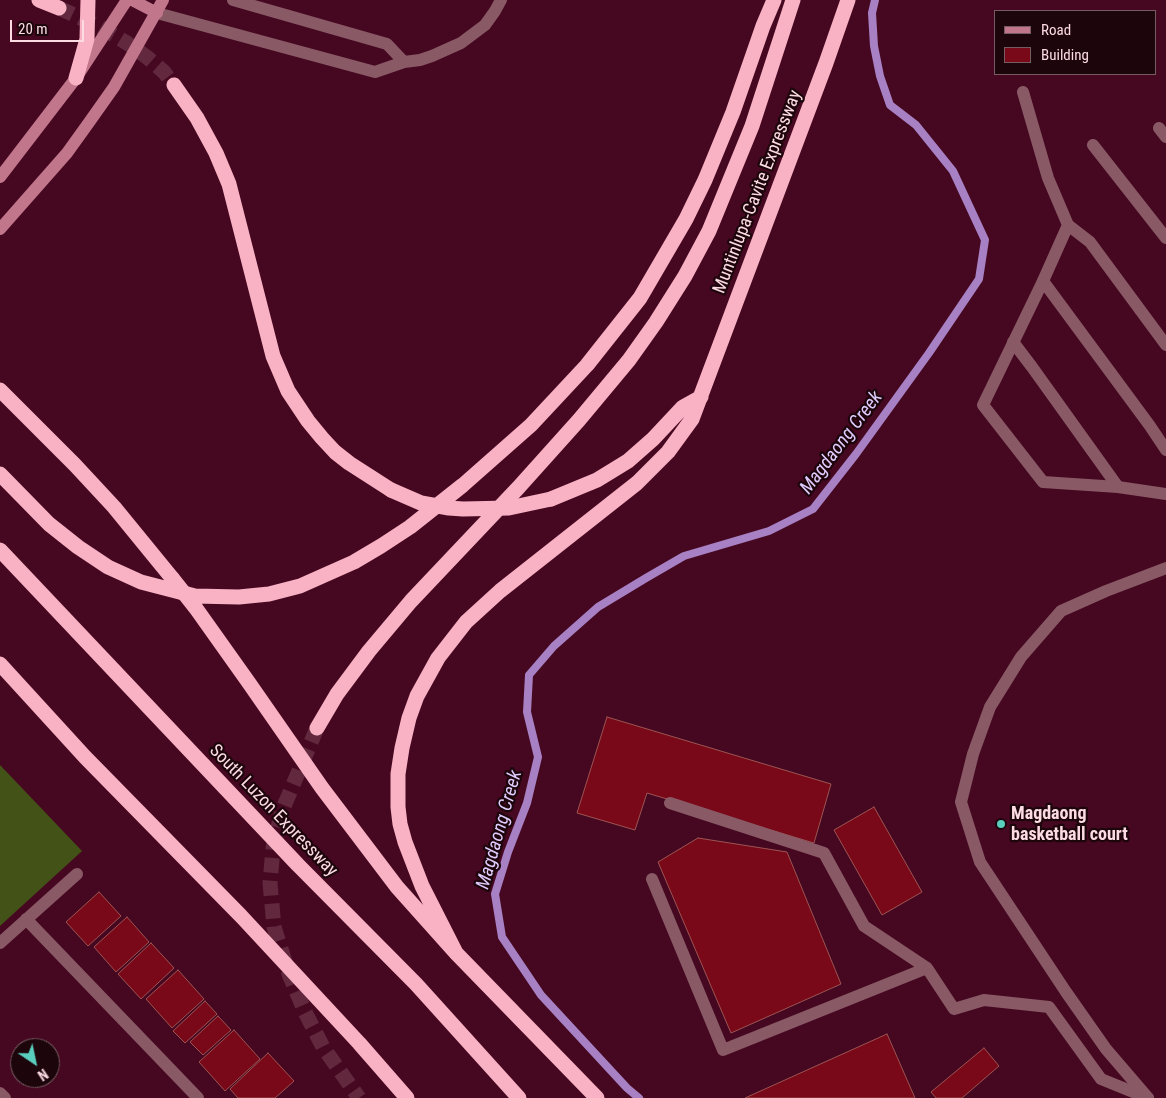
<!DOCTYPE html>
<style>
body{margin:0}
#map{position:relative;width:1166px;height:1098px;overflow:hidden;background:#460821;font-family:"Roboto Condensed",sans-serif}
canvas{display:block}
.legend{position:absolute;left:994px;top:10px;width:162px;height:65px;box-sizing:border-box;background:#1d050c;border:1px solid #765b62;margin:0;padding:6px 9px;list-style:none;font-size:15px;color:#fcdbe3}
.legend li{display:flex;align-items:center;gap:10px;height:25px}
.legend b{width:25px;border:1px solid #765b62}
.north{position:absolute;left:10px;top:1038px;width:50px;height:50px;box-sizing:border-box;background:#1d050c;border:1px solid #765b62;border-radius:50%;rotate:146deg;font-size:14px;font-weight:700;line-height:20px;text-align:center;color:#fcdbe3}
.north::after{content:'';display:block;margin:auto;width:18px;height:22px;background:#5acebd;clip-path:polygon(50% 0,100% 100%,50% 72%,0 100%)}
.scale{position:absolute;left:10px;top:20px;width:74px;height:22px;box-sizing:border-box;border:2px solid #fcdbe3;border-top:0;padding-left:6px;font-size:15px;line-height:18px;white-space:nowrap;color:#fcdbe3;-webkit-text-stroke:4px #1d050c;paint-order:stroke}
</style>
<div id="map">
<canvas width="1166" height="1098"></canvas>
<ul class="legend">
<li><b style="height:6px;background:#c1768b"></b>Road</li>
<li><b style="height:14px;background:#790818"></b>Building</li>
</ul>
<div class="north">N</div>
<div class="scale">20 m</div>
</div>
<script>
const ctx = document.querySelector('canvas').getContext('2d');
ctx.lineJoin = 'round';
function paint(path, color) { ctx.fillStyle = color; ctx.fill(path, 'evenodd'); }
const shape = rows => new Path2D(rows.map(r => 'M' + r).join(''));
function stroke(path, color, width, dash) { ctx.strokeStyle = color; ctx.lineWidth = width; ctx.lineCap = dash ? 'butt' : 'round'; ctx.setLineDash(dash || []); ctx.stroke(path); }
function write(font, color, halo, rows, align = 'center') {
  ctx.font = font + ' "Roboto Condensed",sans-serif'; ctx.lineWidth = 4.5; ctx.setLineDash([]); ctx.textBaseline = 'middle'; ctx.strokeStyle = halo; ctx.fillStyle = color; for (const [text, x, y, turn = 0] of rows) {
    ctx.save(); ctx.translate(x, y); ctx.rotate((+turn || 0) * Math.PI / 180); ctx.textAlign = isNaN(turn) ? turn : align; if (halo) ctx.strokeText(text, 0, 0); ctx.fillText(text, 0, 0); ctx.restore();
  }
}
const forest = shape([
 [0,765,82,851,0,926]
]);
const stream = shape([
 [639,1098,627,1088,541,995,502,937,495,894,508,852,527,803,538,757,527,712,529,675,554,646,598,607,646,578,684,556,769,531,813,509,856,454,929,353,979,279,985,240,953,171,916,125,890,105,880,76,874,46,872,13,875,0]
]);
const building = shape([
 [607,717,831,784,814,843,647,793,635,830,577,813,607,717],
 [874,807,922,892,882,915,834,830,874,807],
 [698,838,787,852,841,984,731,1033,658,862,698,838],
 [99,892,121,916,88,946,66,922,99,892],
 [127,917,149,942,116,972,94,947,127,917],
 [151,943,174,968,141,999,118,974,151,943],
 [178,970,204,999,172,1028,146,999,178,970],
 [205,1001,217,1014,185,1043,173,1031,205,1001],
 [218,1016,231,1030,203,1055,190,1042,218,1016],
 [234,1030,260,1059,225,1091,199,1062,234,1030],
 [887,1034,915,1098,745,1098,887,1034],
 [984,1048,999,1066,962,1098,936,1098,931,1092,984,1048],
 [268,1053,294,1081,275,1098,238,1098,230,1089,268,1053]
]);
const motorwayTunnel = shape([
 [59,8,100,27,127,43,148,58,164,72,174,85],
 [317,728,282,811,273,848,270,883,274,927,289,974,305,1012,323,1047,359,1098]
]);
const service = shape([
 [1043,281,1150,426,1166,450],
 [1013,342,1032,367,1118,487],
 [670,803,824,853,864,926,927,968],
 [652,879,723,1050,927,968,954,1009,984,1000,1049,1007,1101,1079,1148,1098]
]);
const minor = shape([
 [233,0,387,44,404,62],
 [157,13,375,72,404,62,420,60,432,56,461,43,485,25,495,11,501,0],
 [1023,92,1048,178,1068,225,1090,242,1166,345],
 [1159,128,1166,137],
 [1093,145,1166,238],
 [1068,225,1043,281,983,405,1043,482,1118,487,1166,494],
 [26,919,198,1098],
 [0,943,77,874],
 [0,1093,5,1098],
 [1148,1098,1106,1049,1066,992,980,862,961,802,973,754,990,707,1021,657,1061,611,1106,591,1166,568]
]);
const secondary = shape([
 [132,0,157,13],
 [0,177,76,78,127,0],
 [0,229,67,153,90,121,114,87,163,0]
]);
const motorway = shape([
 [39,0,59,8],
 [76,78,87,39,88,0],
 [174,85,197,118,216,153,229,184,273,356,288,391,308,421,322,438,335,452,349,463,391,490],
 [0,390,75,465,114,507,172,578],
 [0,474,49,524,78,547,108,567,141,582,195,596,239,597,269,594,300,586,354,562,381,546,410,527,463,485,531,425,587,365,640,298,686,219,705,180,733,112,763,26,774,0],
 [551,499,597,480,628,461,653,439,683,407,701,397],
 [0,550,298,865,416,984,519,1098],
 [195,607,249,683,322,788,397,887,456,953,597,1098],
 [0,664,85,757,241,916,359,1043,407,1098],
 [317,728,337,694,369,651,411,601,518,488,579,420,629,360,656,322,685,276,709,231,752,126,793,0],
 [456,953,422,886,405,842,400,824,398,807,398,774,402,748,409,718,417,696,438,658,466,622,500,591,637,483,668,452,692,419,826,63,848,0]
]);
const motorwayBridge = shape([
 [391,490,421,503,449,508,463,509,509,508,551,499],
 [172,578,195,607]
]);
const markers = [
 [1001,824,5,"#5acebd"]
];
const streetNames = [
 ["Muntinlupa-Cavite Expressway",758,192,-69],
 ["South Luzon Expressway",273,811,46]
];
const poiNames = [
 ["Magdaong",1011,814],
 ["basketball court",1011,835]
];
const waterNames = [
 ["Magdaong Creek",842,443,-53],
 ["Magdaong Creek",500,830,-74]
];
paint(forest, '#435217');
stroke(stream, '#a781c3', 8);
paint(building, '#790818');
stroke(building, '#9c5553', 1);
stroke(motorwayTunnel, '#61283e', 15, [15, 8]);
stroke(service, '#895a66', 12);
stroke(minor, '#895a66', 12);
stroke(secondary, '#c1768b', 12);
stroke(motorway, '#f9b2c4', 15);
stroke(motorwayBridge, '#f9b2c4', 15);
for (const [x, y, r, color] of markers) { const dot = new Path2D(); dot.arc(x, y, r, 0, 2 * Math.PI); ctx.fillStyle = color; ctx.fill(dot); stroke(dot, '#1d050c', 2); }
write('18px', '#fcdbe3', '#1d050c', streetNames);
write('bold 18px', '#fcdbe3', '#1d050c', poiNames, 'left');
write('italic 19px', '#dfccfd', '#1d050c', waterNames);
</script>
